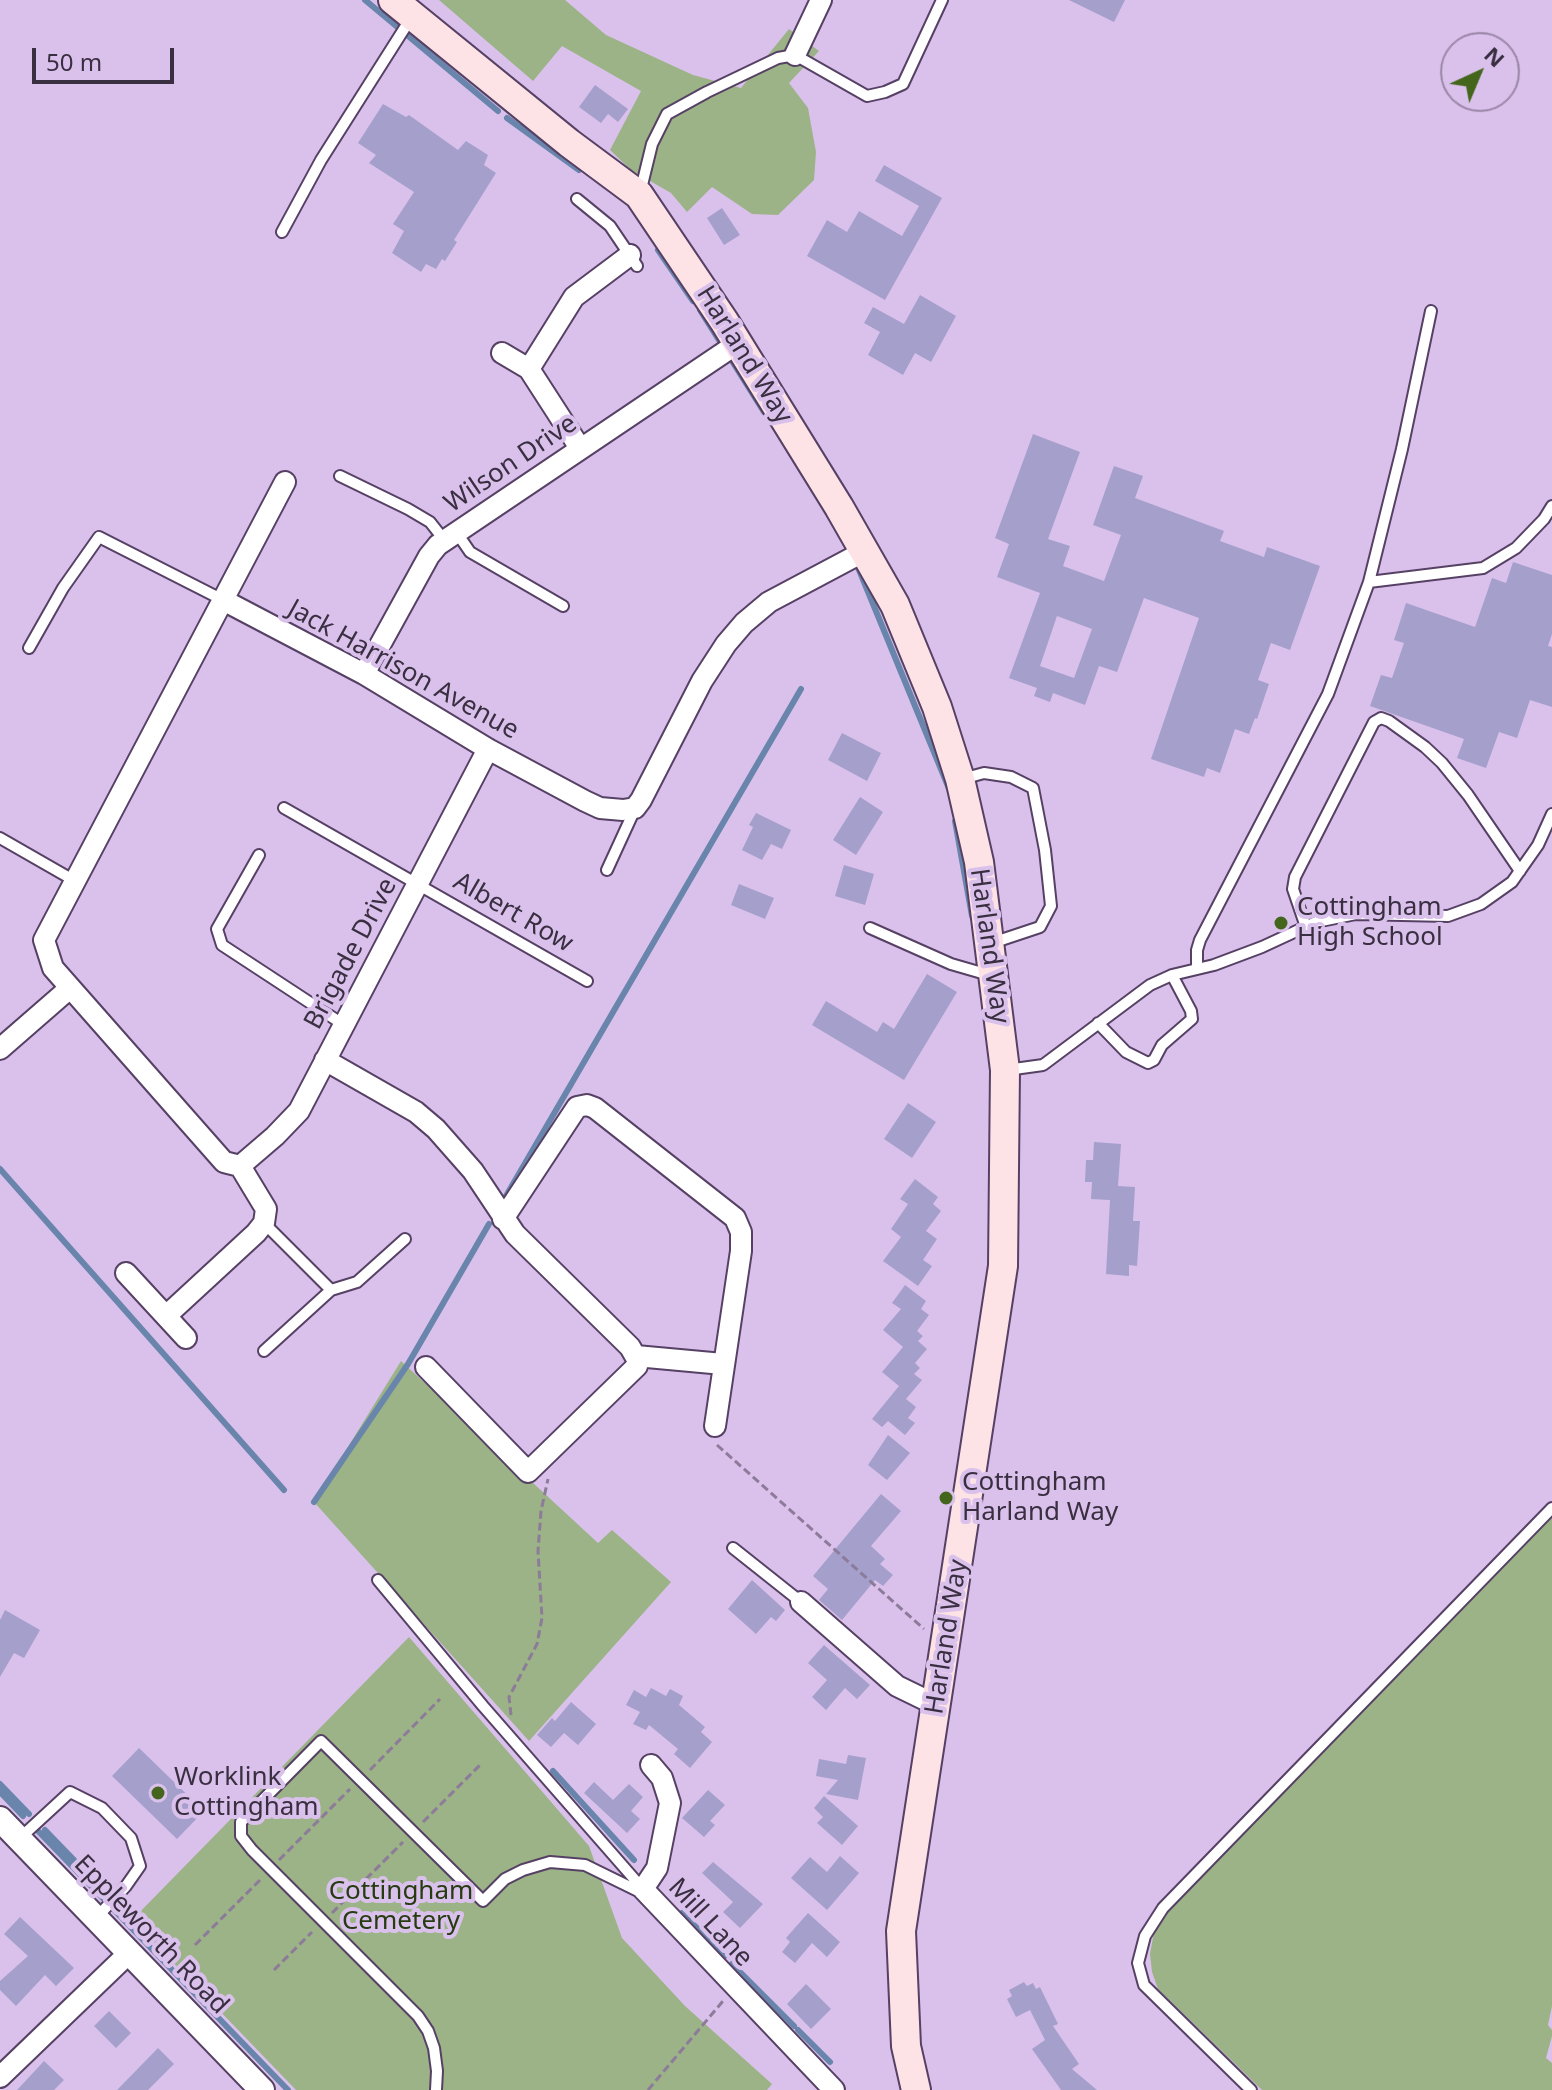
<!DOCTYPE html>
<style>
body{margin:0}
#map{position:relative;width:1552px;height:2090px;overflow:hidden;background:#dac1ec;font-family:"Noto Sans",sans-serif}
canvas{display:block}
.north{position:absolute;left:1440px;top:32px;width:80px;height:80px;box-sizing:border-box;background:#dac1ec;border:2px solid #9a87a7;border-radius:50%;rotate:44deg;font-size:22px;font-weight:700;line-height:32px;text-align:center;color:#392f40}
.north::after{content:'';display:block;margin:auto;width:28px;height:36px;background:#44661c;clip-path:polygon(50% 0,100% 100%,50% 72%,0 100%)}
.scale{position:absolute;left:32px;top:48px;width:142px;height:36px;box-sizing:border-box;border:4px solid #392f40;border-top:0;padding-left:10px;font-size:24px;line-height:28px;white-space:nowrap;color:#392f40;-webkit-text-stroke:6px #dac1ec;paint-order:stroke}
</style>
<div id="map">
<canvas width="1552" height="2090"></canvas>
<div class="north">N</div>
<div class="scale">50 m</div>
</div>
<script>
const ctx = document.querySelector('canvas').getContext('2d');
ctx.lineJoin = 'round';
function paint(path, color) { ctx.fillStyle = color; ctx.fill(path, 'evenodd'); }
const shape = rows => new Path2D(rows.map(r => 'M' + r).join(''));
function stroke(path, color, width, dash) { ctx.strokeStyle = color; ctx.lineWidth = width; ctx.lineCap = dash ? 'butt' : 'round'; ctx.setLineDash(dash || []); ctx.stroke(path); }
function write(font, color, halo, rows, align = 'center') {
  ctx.font = font + ' "Noto Sans",sans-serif'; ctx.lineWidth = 8; ctx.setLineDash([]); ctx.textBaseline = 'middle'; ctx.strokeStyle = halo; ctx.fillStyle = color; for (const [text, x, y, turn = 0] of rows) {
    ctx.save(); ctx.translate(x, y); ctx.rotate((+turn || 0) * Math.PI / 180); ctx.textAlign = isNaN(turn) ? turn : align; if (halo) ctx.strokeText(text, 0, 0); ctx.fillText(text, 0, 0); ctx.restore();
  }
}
const green = shape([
 [439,0,565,0,606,35,693,75,741,88,789,29,819,51,789,83,808,108,816,152,814,180,778,215,752,214,712,187,687,212,671,193,631,170,610,150,641,91,562,46,533,81],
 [401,1361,598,1543,612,1530,671,1582,529,1741,314,1502],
 [1552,1515,1552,2006,1548,2025,1552,2030,1552,2036,1546,2058,1552,2063,1552,2090,1262,2090,1158,1989,1152,1972,1150,1954,1154,1932,1166,1911],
 [409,1637,589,1846,622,1938,685,2006,772,2084,767,2090,296,2090,132,1920]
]);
const stream = shape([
 [365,0,498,111],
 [507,118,579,170],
 [658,250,693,301],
 [700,310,764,412],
 [857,565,950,791],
 [955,821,972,916],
 [0,1169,284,1490],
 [506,1196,801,689],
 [314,1502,408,1364,489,1224],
 [553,1771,634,1860],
 [0,1784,29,1814],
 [0,1792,23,1816],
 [45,1830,103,1890],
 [39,1832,288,2090],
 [682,1913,725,1956],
 [732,1964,794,2026],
 [798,2030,830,2062]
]);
const building = shape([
 [1069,0,1125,0,1114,22],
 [595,85,628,109,618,122,608,114,601,123,579,107],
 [383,104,406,117,409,115,458,150,466,141,488,155,484,165,496,173,454,240,457,242,445,261,442,259,436,269,426,264,421,272,392,253,404,231,393,224,414,192,369,163,376,155,358,143],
 [884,165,942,198,885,300,807,256,827,220,847,232,859,211,902,236,919,206,875,181],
 [722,208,740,235,724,245,707,218],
 [920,295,956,316,931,362,915,353,903,375,868,355,880,332,864,323,873,307,904,324],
 [1033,434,1080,452,1048,539,1070,546,1063,566,1104,581,1121,535,1093,525,1114,466,1143,476,1135,498,1224,531,1220,541,1264,557,1267,547,1320,566,1290,650,1271,643,1258,680,1269,684,1257,719,1255,718,1249,734,1235,729,1220,773,1207,768,1204,777,1151,759,1199,618,1144,598,1117,672,1099,666,1085,705,1053,693,1050,702,1034,696,1037,688,1009,678,1040,593,997,577,1009,544,995,538],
 [1057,616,1092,629,1074,678,1040,666],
 [1513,562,1552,575,1552,634,1548,646,1552,647,1552,707,1530,700,1517,738,1499,732,1486,768,1457,758,1464,739,1370,706,1381,675,1392,678,1404,643,1394,640,1406,603,1475,627,1492,578,1506,583],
 [842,733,881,753,867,781,828,760],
 [860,797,883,812,856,855,833,840],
 [756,813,791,830,782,849,771,844,762,860,742,850,753,827,749,825],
 [844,865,874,874,865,905,835,896],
 [739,884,774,898,765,919,731,905],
 [927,974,957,992,904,1080,812,1025,826,1001,877,1032,883,1022,894,1029],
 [908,1103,936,1122,912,1158,884,1139],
 [1094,1142,1121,1144,1118,1186,1135,1187,1133,1221,1140,1221,1137,1266,1129,1265,1129,1276,1106,1274,1110,1200,1091,1199,1092,1182,1085,1182,1086,1160,1093,1160],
 [915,1179,938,1197,933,1204,941,1211,926,1231,937,1239,923,1260,932,1266,918,1286,883,1261,901,1237,891,1229,908,1204,900,1199],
 [905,1285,926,1301,921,1309,929,1315,917,1331,923,1336,918,1341,927,1349,915,1363,920,1368,914,1374,922,1380,906,1399,916,1407,908,1418,915,1423,905,1435,888,1421,882,1427,872,1419,899,1386,882,1372,903,1347,883,1330,901,1309,892,1303],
 [888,1435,910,1453,887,1480,868,1465],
 [881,1494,901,1511,871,1546,885,1559,880,1564,893,1575,883,1586,875,1580,842,1620,819,1600,828,1589,813,1576],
 [752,1580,785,1610,776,1621,771,1617,756,1634,728,1609],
 [5,1610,40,1630,24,1658,14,1653,0,1677,0,1620],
 [824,1645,870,1685,857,1699,845,1688,826,1710,812,1697,827,1680,808,1663],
 [651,1688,666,1696,670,1689,683,1696,679,1705,705,1727,701,1732,712,1742,690,1768,674,1754,678,1749,649,1725,646,1730,633,1724,640,1712,626,1705,634,1690,646,1697],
 [571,1702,596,1724,578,1745,564,1733,551,1747,537,1735,552,1718,555,1721],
 [139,1748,204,1811,177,1839,112,1776],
 [848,1755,866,1758,858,1800,826,1794,838,1780,816,1776,819,1759,846,1764],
 [594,1782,613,1800,629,1784,643,1797,631,1811,640,1819,627,1833,584,1793],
 [708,1790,725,1805,710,1821,715,1825,704,1837,682,1818],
 [824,1796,858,1826,842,1845,817,1823,823,1817,814,1808],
 [840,1856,859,1873,827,1910,791,1878,810,1857,827,1872],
 [713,1862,763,1904,740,1928,723,1912,733,1902,702,1873],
 [808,1913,840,1942,827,1957,812,1943,795,1963,782,1952,790,1942,786,1938],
 [20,1917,74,1968,56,1986,45,1975,16,2006,0,1990,0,1981,28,1956,4,1934],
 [1024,1982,1027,1986,1033,1983,1036,1989,1040,1987,1058,2024,1053,2026,1079,2064,1072,2069,1097,2090,1061,2090,1032,2049,1045,2040,1030,2010,1016,2017,1007,1999,1012,1996,1009,1990],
 [806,1984,831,2009,811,2029,787,2004],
 [109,2011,131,2033,116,2048,94,2026],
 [158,2048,174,2064,148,2090,117,2090],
 [44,2061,64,2080,54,2090,17,2090]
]);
const path = shape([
 [717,1445,924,1629],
 [511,1715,509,1697,537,1644,542,1618,538,1551,541,1511,548,1479],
 [370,1770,440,1699],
 [423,1822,482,1763],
 [279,1860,350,1789],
 [332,1913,403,1842],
 [195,1945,260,1880],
 [274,1970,312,1932],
 [648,2090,723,2001]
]);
const service = shape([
 [640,193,652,144,667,114,707,92,778,58,795,55,867,96,885,92,903,84,942,0],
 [577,199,610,226,637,266],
 [282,232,321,160,411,18],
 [340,476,408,509,430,522,445,541],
 [457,533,470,552,563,606],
 [1369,582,1483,568,1516,548,1544,519,1552,506],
 [29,648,63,588,99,537,223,600],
 [962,779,984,773,1011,777,1033,788,1045,850,1051,906,1040,927,992,943],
 [284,808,587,981],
 [0,838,75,881],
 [259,855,217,929,222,945,344,1025],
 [607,870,635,809],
 [1306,927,1293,889,1295,877,1374,722,1381,718,1389,721,1425,747,1442,763,1468,795,1520,871],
 [870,928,951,964,989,975],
 [1197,969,1197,950,1200,940,1328,694,1369,582,1402,449,1431,311],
 [1098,1023,1126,1052,1148,1063,1154,1060,1162,1045,1192,1019,1191,1011,1172,975],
 [1007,1070,1043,1065,1150,985,1172,975,1214,965,1262,947,1316,922,1356,914,1448,916,1481,904,1512,882,1538,845,1552,814],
 [264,1223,331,1290,357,1282,405,1239],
 [264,1351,331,1290],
 [733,1548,801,1602],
 [378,1580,483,1706,643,1889],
 [19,1839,70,1792,102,1808,131,1838,140,1866,126,1886,97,1917],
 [436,2090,437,2071,434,2048,428,2031,418,2016,252,1850,241,1836,241,1822,321,1741,483,1901,505,1879,523,1870,550,1862,585,1865,636,1890,643,1889],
 [1251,2090,1144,1985,1138,1963,1145,1936,1163,1908,1552,1508]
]);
const minor = shape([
 [795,55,821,0],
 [502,353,529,369,580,448],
 [529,369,574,297,630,255],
 [223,600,364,674,488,749,585,801,600,808,623,810,635,808,641,800,702,681,726,644,744,623,769,602,865,551],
 [364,674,429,556,438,545,738,343],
 [0,1049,70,988],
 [325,1060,416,1112,436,1129,473,1171,515,1234,630,1347,638,1361,637,1366,528,1472,426,1367],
 [240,1166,224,1162,53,968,44,940,285,482],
 [240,1166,275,1136,299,1111,488,749],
 [503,1219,577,1107,587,1105,595,1108,735,1218,741,1232,741,1251,715,1426],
 [126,1273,186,1338],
 [166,1316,256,1233,264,1223,266,1209,240,1166],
 [636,1356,723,1364],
 [801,1602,897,1686,936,1705],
 [651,1765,662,1778,670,1803,657,1868,643,1889,834,2090],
 [0,2077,129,1953]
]);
const tertiary = shape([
 [0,1819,262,2090]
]);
const secondary = shape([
 [393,0,569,143,639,195,724,321,839,507,895,605,937,707,960,779,979,862,1005,1070,1003,1266,901,1931,906,2046,916,2090]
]);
const markers = [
 [1281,923,8,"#44661c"],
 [946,1498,8,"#44661c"],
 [158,1793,8,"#44661c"]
];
const streetNames = [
 ["Harland Way",744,355,58],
 ["Wilson Drive",511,464,-34],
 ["Jack Harrison Avenue",403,670,29],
 ["Albert Row",513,913,30],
 ["Harland Way",989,946,82],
 ["Brigade Drive",351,954,-62],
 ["Harland Way",947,1637,-81],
 ["Mill Lane",710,1923,47],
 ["Eppleworth Road",151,1935,46]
];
const poiNames = [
 ["Cottingham",1297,908],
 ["High School",1297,938],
 ["Cottingham",962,1483],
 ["Harland Way",962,1513],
 ["Worklink",174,1778],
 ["Cottingham",174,1808]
];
const parkNames = [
 ["Cottingham",401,1892],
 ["Cemetery",401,1922]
];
paint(green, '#9bb386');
stroke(stream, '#6985ac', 6);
paint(building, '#a59fcb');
stroke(service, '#564165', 14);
stroke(minor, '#564165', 24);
stroke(tertiary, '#564165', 28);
stroke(secondary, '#564165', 32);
stroke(path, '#8d7b9a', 3, [8, 4]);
stroke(service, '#fff', 10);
stroke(minor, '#fff', 20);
stroke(tertiary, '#fff', 24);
stroke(secondary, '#fee3e6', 28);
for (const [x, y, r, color] of markers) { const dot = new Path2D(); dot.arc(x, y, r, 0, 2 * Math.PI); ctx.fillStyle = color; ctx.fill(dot); stroke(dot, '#dac1ec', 3); }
write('26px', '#392f40', '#dac1ec', streetNames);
write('26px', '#392f40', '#dac1ec', poiNames, 'left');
write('26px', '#273b11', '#dac1ec', parkNames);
</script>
